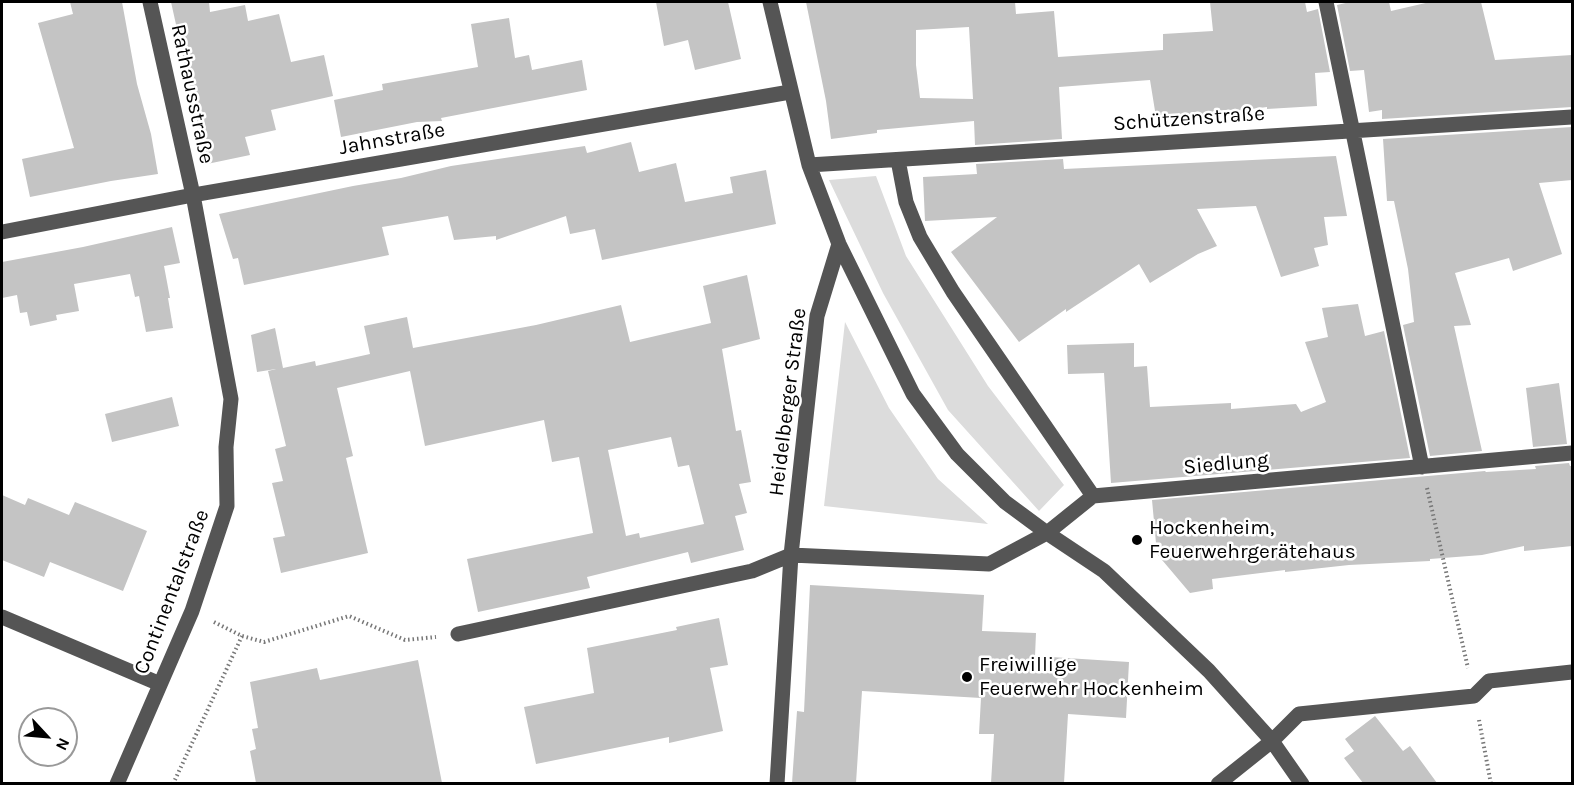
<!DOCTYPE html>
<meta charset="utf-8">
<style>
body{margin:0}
#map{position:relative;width:1574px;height:785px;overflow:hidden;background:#fff;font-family:Karla,sans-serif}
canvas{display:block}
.frame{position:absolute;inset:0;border:3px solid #000;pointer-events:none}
.north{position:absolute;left:18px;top:707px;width:60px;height:60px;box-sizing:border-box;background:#fff;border:2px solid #999;border-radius:50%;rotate:116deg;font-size:16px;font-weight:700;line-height:24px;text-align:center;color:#000}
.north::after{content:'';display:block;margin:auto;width:21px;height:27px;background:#000;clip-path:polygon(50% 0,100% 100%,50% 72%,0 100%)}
</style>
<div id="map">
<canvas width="1574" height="785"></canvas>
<div class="frame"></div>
<div class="north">N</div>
</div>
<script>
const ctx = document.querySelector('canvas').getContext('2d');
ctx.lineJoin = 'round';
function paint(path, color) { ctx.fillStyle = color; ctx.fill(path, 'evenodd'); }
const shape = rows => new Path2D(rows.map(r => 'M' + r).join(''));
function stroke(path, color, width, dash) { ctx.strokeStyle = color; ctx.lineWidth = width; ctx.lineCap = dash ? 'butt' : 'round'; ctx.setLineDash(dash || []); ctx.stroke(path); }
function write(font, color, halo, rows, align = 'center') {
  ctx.font = font + ' Karla,sans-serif'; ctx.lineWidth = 5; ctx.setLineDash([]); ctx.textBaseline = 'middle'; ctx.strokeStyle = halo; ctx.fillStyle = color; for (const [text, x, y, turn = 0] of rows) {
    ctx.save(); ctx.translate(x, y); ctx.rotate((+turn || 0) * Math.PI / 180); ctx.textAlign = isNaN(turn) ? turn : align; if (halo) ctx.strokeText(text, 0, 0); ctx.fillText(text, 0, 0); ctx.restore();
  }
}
const green = shape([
 [876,176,906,256,988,386,1064,485,1039,511,948,410,883,293,829,180],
 [845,322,889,408,938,479,988,524,824,506]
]);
const building = shape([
 [70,2,122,2,137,84,151,134,158,174,111,181,30,197,22,159,74,148,38,23,73,14],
 [171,2,209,2,210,12,245,5,248,21,279,14,291,62,324,55,333,96,271,110,276,130,245,137,250,155,207,164],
 [656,2,728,2,741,59,695,70,688,40,664,46],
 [806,2,1015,2,1016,14,1054,11,1058,57,1163,50,1163,34,1213,31,1210,2,1305,2,1307,12,1318,9,1330,72,1315,73,1317,106,1267,109,1267,107,1220,113,1156,117,1150,80,1059,87,1062,139,975,145,974,121,877,130,877,133,831,139,826,101],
 [969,27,973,99,920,98,916,65,916,30],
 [1350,2,1389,2,1391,11,1430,2,1481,2,1495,60,1572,55,1572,107,1382,119,1382,110,1369,112,1364,70,1350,71,1337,5],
 [509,18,515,58,529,55,532,70,582,60,587,90,441,118,442,121,417,122,341,137,334,100,383,90,382,84,478,67,471,24],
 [1572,127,1572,180,1539,183,1562,254,1513,271,1509,258,1455,273,1471,325,1454,326,1482,451,1430,456,1403,325,1414,322,1408,269,1394,201,1387,201,1383,139],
 [631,142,639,172,676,163,685,202,733,193,730,177,766,170,776,224,602,260,595,229,570,234,566,216,496,240,496,236,454,240,448,216,382,227,389,255,244,285,238,258,233,259,219,214,353,186,401,178,451,166,585,146,587,153],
 [1336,156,1347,216,1324,217,1328,245,1314,248,1319,266,1281,277,1256,206,1197,209,1217,246,1198,254,1150,283,1139,264,1066,312,1066,309,1019,342,951,252,997,217,925,221,923,177,977,174,976,164,1063,159,1064,169],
 [172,227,180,263,164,266,170,298,168,298,173,328,146,332,139,296,135,297,130,274,74,284,79,311,56,315,57,320,30,326,27,312,20,313,17,295,2,298,2,262,83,247],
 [747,275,760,339,722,349,736,431,741,430,751,482,739,484,747,513,735,516,744,550,691,563,688,552,587,577,590,588,478,612,467,559,593,533,579,457,552,462,544,420,425,446,410,371,337,388,353,456,346,458,368,553,281,573,273,538,285,536,272,483,283,481,275,449,286,446,268,371,276,369,257,372,251,335,275,328,283,368,315,361,316,366,370,354,364,326,407,317,413,348,536,325,621,305,630,342,711,323,703,286],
 [671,437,678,467,689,465,704,524,640,538,639,533,626,536,608,450],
 [1358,304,1365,336,1384,331,1410,458,1111,483,1104,373,1068,374,1067,345,1134,343,1134,367,1147,366,1150,407,1231,403,1231,409,1296,404,1301,412,1326,402,1305,342,1328,337,1322,308],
 [1559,383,1567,444,1533,447,1526,388],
 [172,397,179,426,112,442,105,414],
 [1569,463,1570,466,1572,466,1572,546,1524,551,1524,546,1482,555,1430,559,1430,561,1349,565,1285,572,1285,570,1212,579,1213,589,1190,593,1157,554,1152,500,1485,471,1486,472,1536,469,1535,466],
 [2,495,25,505,28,498,69,515,75,502,147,531,123,591,50,562,44,577,2,560],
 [810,585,984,595,982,631,1036,633,1035,656,1129,662,1126,718,1068,714,1064,783,991,783,994,734,979,734,981,698,862,691,856,783,792,783,797,711,804,712],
 [719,618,728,665,710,668,723,731,669,743,669,737,536,764,524,707,594,693,587,648,677,630,676,627],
 [418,660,442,783,256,783,250,751,256,749,252,729,258,728,250,682,317,668,320,680],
 [1375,716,1403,751,1410,746,1437,783,1363,783,1344,758,1354,751,1345,739]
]);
const path = shape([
 [1427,488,1468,668],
 [214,622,242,636,264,642,349,616,405,640,436,637],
 [1479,720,1491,784],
 [173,784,242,636]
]);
const minor = shape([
 [770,2,809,165,839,244,913,394,957,454,1005,502,1047,533,1104,571,1209,671,1272,741,1302,784],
 [1326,2,1422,467],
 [898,160,906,202,920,237,953,292,1093,496],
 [809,165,1572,117],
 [2,232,193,195,790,92],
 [2,617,160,684],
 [458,634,752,571,791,555,989,564,1047,533,1093,496,1572,453],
 [117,784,192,611,227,506,226,447,231,399,193,195,150,2],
 [777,784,791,555,817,316,839,244],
 [1218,784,1272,741,1299,714,1474,696,1489,681,1572,672]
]);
const markers = [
 [1137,540,6,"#000"],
 [967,677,6,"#000"]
];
const streetNames = [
 ["Rathausstraße",192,94,78],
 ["Schützenstraße",1189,119,-4],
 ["Jahnstraße",392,139,-10],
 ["Heidelberger Straße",788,402,-83],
 ["Siedlung",1226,464,-5],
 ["Continentalstraße",172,592,-69]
];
const poiNames = [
 ["Hockenheim,",1149,528],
 ["Feuerwehrgerätehaus",1149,552],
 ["Freiwillige",979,665],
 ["Feuerwehr Hockenheim",979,689]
];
paint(green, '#dcdcdc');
paint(building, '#c4c4c4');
stroke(path, '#777', 4, [1.5, 3]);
stroke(minor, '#555', 15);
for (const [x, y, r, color] of markers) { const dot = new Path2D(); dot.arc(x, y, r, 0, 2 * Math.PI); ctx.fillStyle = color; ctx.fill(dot); stroke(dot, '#fff', 2); }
write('21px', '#000', '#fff', streetNames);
write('21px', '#000', '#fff', poiNames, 'left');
</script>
